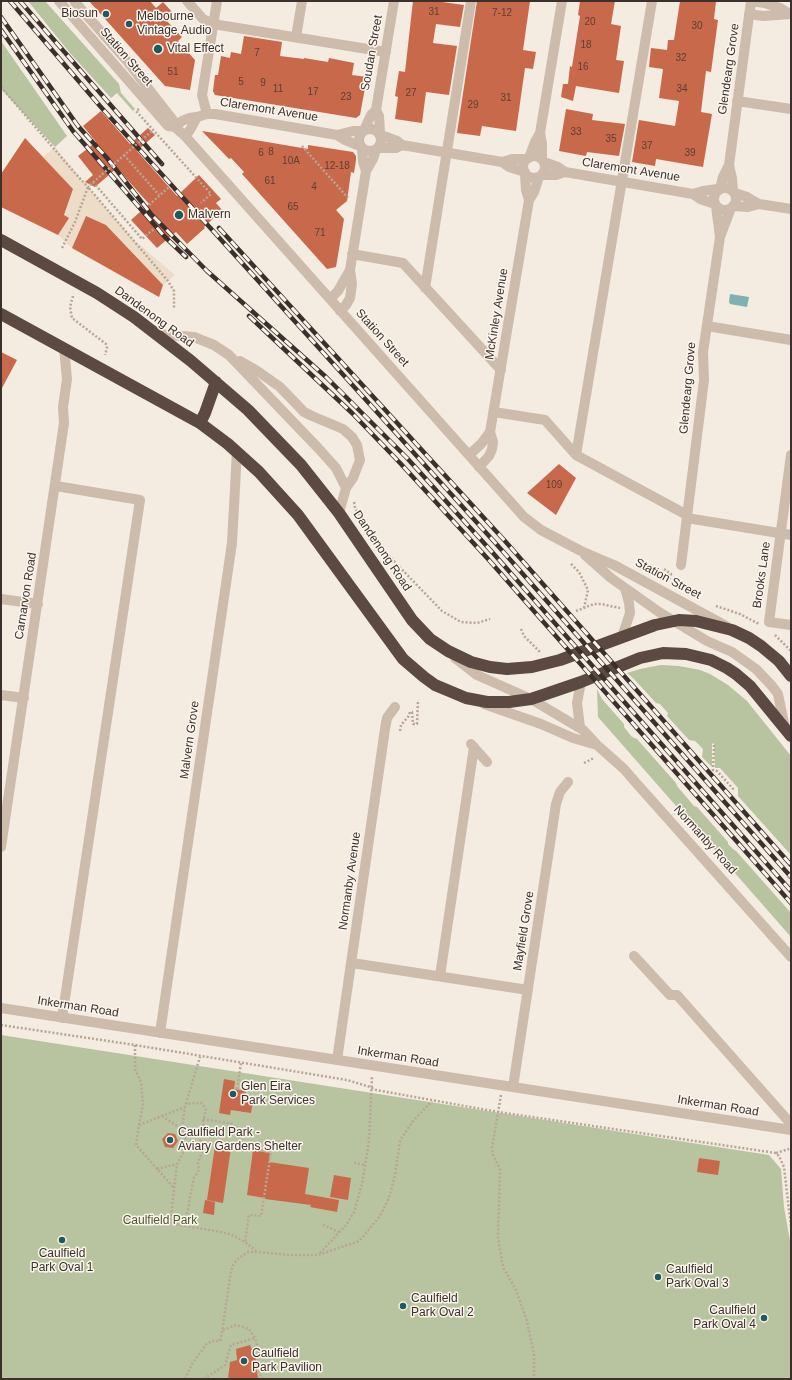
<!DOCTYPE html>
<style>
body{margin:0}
#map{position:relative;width:792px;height:1380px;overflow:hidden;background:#f4ebe1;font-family:Arial,sans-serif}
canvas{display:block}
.frame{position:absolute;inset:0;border:2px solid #3b302b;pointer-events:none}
</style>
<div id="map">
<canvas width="792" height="1380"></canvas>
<div class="frame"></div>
</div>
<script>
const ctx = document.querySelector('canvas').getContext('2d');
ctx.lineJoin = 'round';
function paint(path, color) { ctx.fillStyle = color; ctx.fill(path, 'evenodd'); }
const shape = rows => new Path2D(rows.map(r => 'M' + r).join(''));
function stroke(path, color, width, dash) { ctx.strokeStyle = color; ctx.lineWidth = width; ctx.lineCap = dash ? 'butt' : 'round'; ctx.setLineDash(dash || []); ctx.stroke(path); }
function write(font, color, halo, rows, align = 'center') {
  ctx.font = font + ' Arial,sans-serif'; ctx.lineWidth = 3; ctx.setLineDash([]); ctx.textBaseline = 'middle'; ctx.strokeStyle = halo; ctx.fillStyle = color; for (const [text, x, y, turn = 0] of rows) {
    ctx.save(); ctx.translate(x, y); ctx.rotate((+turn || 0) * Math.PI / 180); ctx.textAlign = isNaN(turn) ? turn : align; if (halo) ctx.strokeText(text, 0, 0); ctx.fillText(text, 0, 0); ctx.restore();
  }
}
const green = shape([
 [28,1,45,1,119,84,121,93,135,109,133,111,117,93,111,98,70,53],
 [1,41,67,136,55,147,1,89],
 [661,665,679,666,700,670,710,674,728,685,747,701,791,756,791,855,738,796,738,788,720,768,715,768,714,743,712,744,712,767,702,757,703,749,695,741,689,740,667,716,668,713,660,704,656,703,634,679,627,673,640,669],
 [597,689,602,699,624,724,624,727,632,737,637,739,676,783,677,786,694,806,697,807,728,842,728,844,733,849,736,851,791,913,791,937,598,717],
 [1,1035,769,1155,781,1169,784,1207,791,1246,791,1379,1,1379]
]);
const plaza = shape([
 [55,147,101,203,134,240,175,275,163,285,106,225,86,216,72,248,58,235,73,189,43,157]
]);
const water = shape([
 [730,294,749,297,747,307,730,304,729,302]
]);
const building = shape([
 [89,1,150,1,156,8,163,2,173,13,166,20,182,37,178,41,195,60,190,90,165,86],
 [413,1,435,1,464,5,460,27,436,24,433,43,457,46,449,95,426,92,422,123,395,119,398,97,395,96,399,71,405,72],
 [477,1,530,1,523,50,536,52,533,69,525,68,516,131,482,126,480,136,457,133],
 [580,1,615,1,611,24,621,26,616,60,624,61,619,93,576,86,573,101,561,97,563,84,568,84,570,66,572,67,580,16,578,15],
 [680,1,716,1,714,19,718,20,711,72,706,71,701,112,712,114,703,167,656,159,655,166,632,162,639,120,675,126,679,101,659,98,663,69,649,67,651,48,667,50,668,40,674,40],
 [244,36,282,42,280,56,304,59,304,58,328,62,329,58,354,63,352,75,367,77,360,115,356,118,215,95,213,91,215,75,218,75,221,56,230,58,231,52,241,54],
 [566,109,593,114,592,120,625,124,619,156,587,152,586,156,559,151],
 [101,111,130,144,148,128,155,135,137,151,177,196,199,175,221,199,216,203,222,210,204,227,205,228,187,244,176,232,157,248,131,220,149,204,117,168,95,187,85,182,93,175,78,156,96,142,83,126],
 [202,131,308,149,308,145,353,152,356,156,356,160,354,173,351,172,347,201,336,210,344,219,336,267,327,269,242,174,244,172,231,158,229,159],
 [25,138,73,189,64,215,69,218,58,235,1,207,1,174],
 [86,216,106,225,163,285,159,297,72,248],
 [1,352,17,360,1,390],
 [559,464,576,478,556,515,527,493],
 [224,1079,235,1081,234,1089,246,1091,244,1100,253,1101,251,1113,231,1110,230,1115,219,1113],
 [168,1133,175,1134,178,1141,173,1148,165,1147,162,1139],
 [215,1146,231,1148,223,1203,207,1200],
 [253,1150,270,1153,269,1162,309,1168,305,1194,339,1200,337,1212,310,1207,311,1205,265,1199,265,1198,247,1195],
 [699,1158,720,1161,718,1175,697,1172],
 [334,1175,351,1178,348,1200,330,1197],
 [205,1200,215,1202,214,1215,203,1213],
 [250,1345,256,1360,258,1379,228,1379,230,1362,237,1360,236,1349]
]);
const path = shape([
 [1,87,74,172,88,187,90,185],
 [139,109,136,111,211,194,201,203],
 [302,146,348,198],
 [124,155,159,195],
 [93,182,142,239,154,229],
 [149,205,169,187],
 [62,248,75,222,88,187,168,281,174,291,174,308],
 [73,296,70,307,72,318,106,344,107,348,105,355],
 [354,502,355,508,369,532,389,556,442,611,461,622,477,623,490,619],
 [571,564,579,572,588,590,584,608],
 [664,569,671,574,669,580],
 [716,606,740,614,759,624],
 [576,611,594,604,601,604,620,608],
 [521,629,524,636,540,652],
 [775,635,791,651],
 [400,731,401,725,408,717,410,712,412,712,413,724,417,724,418,700],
 [714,745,713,770,717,771,735,791],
 [584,763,594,758],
 [1,1025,135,1045,347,1080,370,1087,376,1090,498,1112,776,1153,779,1156,784,1167,791,1227],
 [135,1045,135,1070,141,1082,143,1104,139,1125,136,1145,174,1188],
 [237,1089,241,1063],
 [501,1095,492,1148,493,1155,500,1169,498,1237,502,1262,504,1269,516,1290,527,1321,534,1355,534,1379],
 [162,1116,182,1129],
 [203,1119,233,1124,242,1143,253,1150,271,1152,261,1216,249,1215,245,1242],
 [139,1125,185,1107],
 [776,1153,789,1149],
 [354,1163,365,1165],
 [157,1169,177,1164],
 [121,1220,150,1220,216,1231,230,1234,245,1242,256,1251],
 [170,1224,177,1164,187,1146,182,1129,185,1107,200,1057],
 [182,1225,188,1211,190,1196,194,1178,199,1170,198,1163,202,1152,200,1142,204,1130,203,1121,206,1110,202,1103,195,1103,186,1104],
 [323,1225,339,1232],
 [320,1253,346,1225,354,1212,362,1184,369,1141,372,1076],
 [223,1330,236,1325,249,1329,255,1338,259,1351,257,1357,261,1379],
 [185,1379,193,1362,203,1349,205,1345,212,1341,220,1341,221,1338,231,1271,234,1263,239,1258,248,1252,257,1252,289,1255,318,1255,357,1242,362,1238,380,1216,389,1198,395,1175,400,1141,402,1137,414,1120,432,1101],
 [204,1379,225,1365,231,1345,255,1338]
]);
const minor = shape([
 [59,1,168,126,175,127,185,136,524,517,541,530,581,551,614,565,726,626],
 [74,1,127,61,158,101,173,120,175,127],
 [187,1,203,19,213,24,386,52],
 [751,1,765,3,780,8,788,13],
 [749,14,763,16,791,14],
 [296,37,302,1],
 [737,101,791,109],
 [207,114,202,95,217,1],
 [175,127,182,121,189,118,197,117,207,114,215,114,337,135,345,140,360,146],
 '359 140a11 11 0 1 1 22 0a11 11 0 1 1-22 0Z',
 [364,130,371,115,376,110],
 [380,133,379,116,376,110,394,1],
 [540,133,542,144,542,159],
 [337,135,353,131,363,131],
 [381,135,397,141,402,145],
 [185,136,190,130,197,117],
 [362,147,363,162,366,171],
 [378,148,396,148,402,145,502,162,512,159,527,159],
 '523 167a11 11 0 1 1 22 0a11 11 0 1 1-22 0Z',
 [529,158,535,142,540,133,562,1],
 [502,162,509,167,525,172],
 [544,162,558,167,565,172],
 [729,165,732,178,733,191],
 [525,174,526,190,529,200],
 [542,175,556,175,565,172,693,194,703,191,718,189],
 '714 199a11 11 0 1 1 22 0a11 11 0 1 1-22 0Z',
 [720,189,723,177,729,165,751,1],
 [735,193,747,197,759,204,791,209],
 [693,194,700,199,715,204],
 [733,206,748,207,759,204],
 [720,237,731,208],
 [352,254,403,263,501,370],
 [425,288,471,1],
 [330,299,338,291,350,270],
 [340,311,346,305,350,298,352,284,350,270,366,171,373,159,376,150],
 [707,326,791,340],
 [157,334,194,337,214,345,229,355,319,449,336,468,346,488,339,513],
 [240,361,256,370,280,387,304,412,312,416,343,429,352,437,357,445,360,460,353,478,346,488],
 [494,412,545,420,576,455,687,515],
 [469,455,481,444,490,432],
 [576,455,652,1],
 [791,455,769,622,791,625],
 [479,467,489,456,492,449,493,442,490,432,529,200,534,192,539,177],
 [56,486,140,500,62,1018],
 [687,518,791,535],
 [585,555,611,578,659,612,707,641,732,652,756,669,772,686,778,694,785,728],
 [681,565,704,380,703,352,720,237,716,206],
 [1,599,38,604],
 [622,637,630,613,629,603,625,588],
 [455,658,477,675,531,699,583,730,597,745,624,769,637,784,791,957],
 [1,695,24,698],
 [484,704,541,724,573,738,597,745],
 [580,727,577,703,581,682],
 [471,744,487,762],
 [1,847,64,423,63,407,67,379,64,348],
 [634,956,670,995,677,995,791,1124],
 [352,963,528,990],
 [440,976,474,747],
 [1,1008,791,1130],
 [160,1033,232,543,237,451],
 [337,1060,385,729,387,718,395,707],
 [513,1087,556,804,560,792,568,782]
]);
const highway = shape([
 [1,240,97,293,134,317,191,361,248,410,301,465,339,513,412,620,430,639,448,651,471,662,490,667,507,669,532,667,560,660,655,625,679,620,696,621,732,630,749,638,761,646,779,661,791,676],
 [1,314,200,423,228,444,259,472,298,515,403,659,424,677,435,685,466,698,487,702,509,702,531,699,543,695,581,682,640,658,663,653,686,654,711,660,727,668,736,674,750,686,791,736],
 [200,423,205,413,216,382]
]);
const rail = shape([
 [10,1,100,106,499,547,791,877],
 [20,1,162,164],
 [1,17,78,126,107,158,151,214,207,271,326,377,407,458,493,553,791,891],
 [1,30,73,131,165,237,186,257],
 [219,228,505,541,791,865],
 [249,316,352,413,401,464,488,559,791,903]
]);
const pathBridge = shape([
 [90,185,153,130],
 [788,878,791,875]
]);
const markers = [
 [106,14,4,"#1f5a5e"],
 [129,24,4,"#1f5a5e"],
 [158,49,5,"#1f5a5e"],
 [179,215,5,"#1f5a5e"],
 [233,1094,4,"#1f5a5e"],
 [170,1140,4,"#1f5a5e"],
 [62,1240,4,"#1f5a5e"],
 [658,1277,4,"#1f5a5e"],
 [403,1306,4,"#1f5a5e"],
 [764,1318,4,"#1f5a5e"],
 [244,1361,4,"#1f5a5e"]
];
const numberNames = [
 ["31",434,12],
 ["7-12",502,13],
 ["20",590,22],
 ["30",697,26],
 ["18",586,45],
 ["7",257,53],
 ["32",681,58],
 ["16",583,67],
 ["51",173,72],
 ["5",241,82],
 ["9",263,83],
 ["11",278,89],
 ["34",682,89],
 ["17",313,92],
 ["27",411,93],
 ["23",346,97],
 ["31",506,98],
 ["29",473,105],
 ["33",576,132],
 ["35",611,139],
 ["37",647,146],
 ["8",271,152],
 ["6",261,153],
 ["39",690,153],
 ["10A",291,161],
 ["12-18",337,166],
 ["61",270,181],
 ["4",314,187],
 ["65",293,207],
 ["71",320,233],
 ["109",554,485]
];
const poiNames = [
 ["Biosun",98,14,"right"],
 ["Melbourne",137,17],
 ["Vintage Audio",137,31],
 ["Vital Effect",167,49],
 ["Malvern",188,215],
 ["Glen Eira",241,1087],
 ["Park Services",241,1101],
 ["Caulfield Park -",178,1133],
 ["Aviary Gardens Shelter",178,1147],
 ["Caulfield",62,1254,"center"],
 ["Park Oval 1",62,1268,"center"],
 ["Caulfield",666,1270],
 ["Park Oval 3",666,1284],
 ["Caulfield",411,1299],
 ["Park Oval 2",411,1313],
 ["Caulfield",756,1311,"right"],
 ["Park Oval 4",756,1325,"right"],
 ["Caulfield",252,1354],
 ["Park Pavilion",252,1368]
];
const streetNames = [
 ["Soudan Street",372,53,-80],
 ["Station Street",126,57,49],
 ["Glendearg Grove",729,69,-82],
 ["Claremont Avenue",269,110,9],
 ["Claremont Avenue",631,170,9],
 ["McKinley Avenue",497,314,-81],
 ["Dandenong Road",154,317,36],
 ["Station Street",382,338,48],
 ["Glendearg Grove",688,388,-85],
 ["Dandenong Road",382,551,56],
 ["Brooks Lane",762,575,-82],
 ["Station Street",668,579,28],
 ["Carnarvon Road",26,596,-81],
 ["Malvern Grove",190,740,-82],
 ["Normanby Road",705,840,48],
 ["Normanby Avenue",350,881,-82],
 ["Mayfield Grove",524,931,-81],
 ["Inkerman Road",78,1007,9],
 ["Inkerman Road",398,1057,9],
 ["Inkerman Road",718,1106,9]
];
const parkNames = [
 ["Caulfield Park",160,1221]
];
paint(green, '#b8c4a0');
paint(plaza, '#ecdcc8');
paint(water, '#7fb0b2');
paint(building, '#c8694b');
stroke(path, '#b9a596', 2.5, [2, 2]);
stroke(minor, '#cdbbac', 10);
stroke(highway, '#5c4a42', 12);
stroke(rail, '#3b302b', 4.5);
stroke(rail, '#fbf5ee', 3, [9]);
stroke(pathBridge, '#b9a596', 2.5, [2, 2]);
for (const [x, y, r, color] of markers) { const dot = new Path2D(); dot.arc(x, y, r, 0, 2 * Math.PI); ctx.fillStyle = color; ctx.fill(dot); stroke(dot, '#fbf5ee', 1.5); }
write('10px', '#5e3e33', null, numberNames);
write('12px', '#3b302b', '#fbf5ee', poiNames, 'left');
write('12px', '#3b302b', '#fbf5ee', streetNames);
write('12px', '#4a5a2e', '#fbf5ee', parkNames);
</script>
